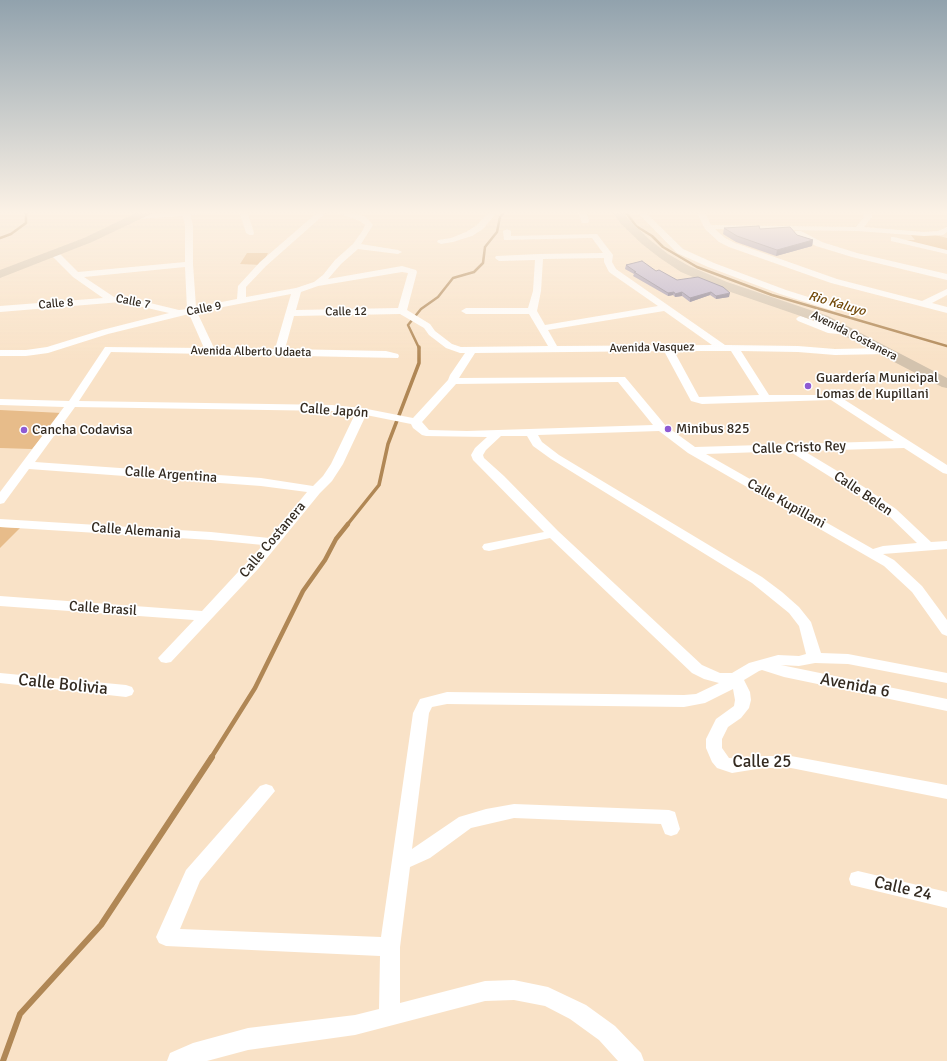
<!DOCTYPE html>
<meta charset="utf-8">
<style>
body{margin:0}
canvas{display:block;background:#f9e2c7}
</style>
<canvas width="947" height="1061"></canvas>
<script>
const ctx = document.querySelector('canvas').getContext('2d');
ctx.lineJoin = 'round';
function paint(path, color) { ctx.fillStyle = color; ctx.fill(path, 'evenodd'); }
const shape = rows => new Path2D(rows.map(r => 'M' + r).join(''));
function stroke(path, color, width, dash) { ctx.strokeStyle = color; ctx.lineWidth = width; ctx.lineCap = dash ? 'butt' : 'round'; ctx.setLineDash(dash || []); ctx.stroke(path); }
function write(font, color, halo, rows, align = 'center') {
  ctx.font = font + ' Signika,sans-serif'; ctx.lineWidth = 3.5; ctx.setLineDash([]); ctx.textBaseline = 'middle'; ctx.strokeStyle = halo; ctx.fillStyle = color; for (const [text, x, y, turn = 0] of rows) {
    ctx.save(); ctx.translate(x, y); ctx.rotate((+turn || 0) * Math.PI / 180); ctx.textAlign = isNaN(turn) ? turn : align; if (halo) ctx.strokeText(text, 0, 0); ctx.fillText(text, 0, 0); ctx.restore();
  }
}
const green = shape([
 [910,234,931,234,947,238,947,251,907,241,907,240,915,240],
 [247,253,268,253,262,265,240,264],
 [0,410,62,413,32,449,0,448],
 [0,527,20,528,0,548]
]);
const streamFar3 = shape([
 [625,211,636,226,652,236,663,247,697,267,772,295,947,346],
 [0,238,11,234,26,223,26,211],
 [419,348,408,325,421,309,438,297,453,278,474,272,483,263,485,247,497,232,500,217,505,211]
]);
const streamFar2 = shape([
 [347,525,379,485,388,444,419,363,419,347]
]);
const streamFar1 = shape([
 [211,758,255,688,303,591,325,560,336,539,348,524]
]);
const stream = shape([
 [3,1061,20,1014,101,925,212,757]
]);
const street = shape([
 [183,211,217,211,213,213,190,215,193,225,193,264,196,307,237,299,238,286,260,262,319,211,328,211,266,266,246,287,246,297,296,288,314,282,323,275,335,260,353,244,363,230,365,225,360,221,333,211,345,211,366,217,373,225,361,244,398,250,402,252,398,254,358,249,341,264,328,279,402,266,416,270,417,272,407,310,430,324,435,331,452,344,461,347,548,346,529,314,466,314,461,311,466,308,528,308,533,291,535,260,499,261,495,258,496,256,539,254,603,253,592,238,504,240,503,231,507,229,511,231,511,236,597,234,613,255,612,262,616,269,725,345,798,346,835,349,885,348,890,351,885,354,835,355,798,352,741,351,769,395,837,395,947,465,947,474,943,473,904,448,804,451,864,487,896,509,931,542,947,541,947,549,883,554,894,560,922,586,947,620,947,636,942,634,912,592,884,566,688,453,659,431,538,435,542,442,559,455,762,577,782,592,799,607,811,622,821,653,848,654,947,673,947,683,848,664,815,663,799,666,781,665,947,699,947,711,784,677,762,670,759,671,744,680,750,692,751,700,749,708,741,718,728,727,722,739,722,748,729,758,741,759,763,756,791,756,947,785,947,799,791,768,763,768,732,773,717,768,712,762,706,748,706,739,716,719,734,706,735,700,733,689,705,703,684,707,447,704,432,707,429,713,412,849,459,817,486,809,514,804,669,810,675,812,680,829,677,834,671,836,665,834,661,824,514,818,471,828,430,858,410,867,400,947,400,1003,485,981,514,980,548,987,586,1005,615,1026,641,1053,644,1061,618,1061,599,1040,570,1019,545,1006,514,1000,485,1001,355,1035,248,1050,207,1061,167,1061,170,1053,193,1043,248,1028,355,1015,379,1009,380,956,166,946,159,943,156,937,186,870,260,786,266,784,272,786,275,791,200,881,180,929,381,937,413,713,420,699,447,692,684,695,696,694,719,683,704,679,692,673,550,538,489,551,484,550,482,547,484,544,544,532,473,460,471,455,475,448,487,437,426,436,422,435,413,428,411,424,366,415,343,464,332,481,320,493,258,569,171,662,166,663,161,662,158,658,194,620,0,606,0,596,202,611,263,545,211,540,0,527,0,519,211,532,269,538,307,492,261,486,29,469,4,503,0,504,0,492,64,407,0,405,0,399,69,401,105,347,204,348,189,314,108,334,48,353,26,356,0,356,0,350,26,350,47,347,102,330,169,313,121,302,0,312,0,306,103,298,73,277,51,255,50,253,54,251,57,251,78,272,185,262,185,225,183,216,139,219,135,217,139,215,183,211],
 [604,258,604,262,609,272,658,306,545,325,537,311,541,291,543,259,604,258],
 [185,267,187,309,179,310,121,296,114,297,84,277,185,267],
 [402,272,408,273,398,308,296,310,301,292,318,286,402,272],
 [291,294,275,349,214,348,197,312,291,294],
 [664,311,712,345,557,346,548,330,664,311],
 [400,314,424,328,429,335,446,348,460,353,465,353,450,375,448,380,413,418,362,408,332,405,79,401,111,352,398,358,399,356,398,354,386,351,285,349,294,316,400,314],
 [664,351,691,401,702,404,831,400,894,441,695,447,666,426,625,377,459,378,475,353,664,351],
 [674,351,731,351,759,395,699,397,674,351],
 [618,382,653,425,467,431,429,430,422,422,456,384,618,382],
 [75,407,332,411,355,414,331,464,323,476,313,486,261,478,35,462,75,407],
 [501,436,527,436,533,446,551,459,752,583,789,613,799,626,806,654,799,656,778,655,749,663,732,673,720,673,702,665,558,531,504,476,484,458,483,455,486,450,501,436],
 [789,451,856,493,888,515,917,543,883,546,873,549,706,454,789,451],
 [239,211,247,211,254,233,253,235,250,235,246,233,239,211],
 [490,211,498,211,483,229,472,236,453,242,441,244,437,242,438,240,451,238,466,232,477,225,490,211],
 [578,211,586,211,589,221,588,223,582,223,578,211],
 [636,211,644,211,683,249,714,263,786,290,837,306,839,308,834,311,780,294,708,267,677,253,636,211],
 [696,211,704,211,711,225,856,227,864,217,863,211,871,211,872,217,864,227,924,232,938,231,947,227,947,232,943,235,924,236,858,231,715,229,725,238,735,243,837,279,922,301,947,289,947,295,932,303,947,307,947,313,831,283,729,247,719,242,705,229,696,211],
 [942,211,947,211,947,214,944,214,942,211],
 [795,231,801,231,822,242,857,253,947,274,947,280,852,257,816,246,795,235,795,231],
 [891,237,894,237,947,250,947,254,891,241,891,237],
 [801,316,832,328,848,329,853,332,848,335,828,333,798,321,796,319,798,317,801,316],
 [0,673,126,685,132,687,134,691,132,695,126,697,0,683,0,673],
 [858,871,947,892,947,908,851,885,849,879,851,873,858,871]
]);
const secondary = shape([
 [140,211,154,211,153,213,92,242,0,278,0,270,84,238,140,211],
 [612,211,622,211,628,219,650,240,668,254,689,266,727,282,828,316,947,378,947,388,942,387,818,322,719,288,681,272,660,258,642,244,620,223,612,211]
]);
const wall = shape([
 [724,228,760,229,797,235,813,240,812,246,776,256,736,242,723,234],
 [626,265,656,271,677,280,729,297,716,299,710,295,690,302,682,296,675,297,673,295,668,296,633,276,634,274,625,269]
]);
const shadedWall = shape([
 [813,240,812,246,776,256,777,250],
 [674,292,673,295,668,296,668,293],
 [682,292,682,296,675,297,675,294],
 [711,292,710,295,690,302,690,298],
 [730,293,729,297,716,299,716,296]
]);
const building = shape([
 [759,226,760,229,790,227,797,235,813,240,777,250,737,236,724,228,759,226],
 [642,261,656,271,659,270,677,280,698,277,723,287,730,293,716,296,711,292,690,298,682,292,675,294,674,292,668,293,634,272,636,272,626,265,642,261]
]);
const markers = [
 [808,386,4,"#8e5ad3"],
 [668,429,4,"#8e5ad3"],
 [24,430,4,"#8e5ad3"]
];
const farStreetnames = [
 ["Calle 7",133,302,11],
 ["Calle 8",56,304,-5],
 ["Calle 9",204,309,-11],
 ["Calle 12",346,312,-1],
 ["Avenida Costanera",854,336,27],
 ["Avenida Vasquez",652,348,-1],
 ["Avenida Alberto Udaeta",251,352,1]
];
const farWaternames = [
 ["Rio Kaluyo",837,304,16]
];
const poiNames = [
 ["Guardería Municipal",816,378],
 ["Lomas de Kupillani",816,394],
 ["Minibus 825",676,429],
 ["Cancha Codavisa",32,430]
];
const streetNames = [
 ["Calle Japón",334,411,4],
 ["Calle Cristo Rey",799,448,-2],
 ["Calle Argentina",171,475,4],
 ["Calle Belen",863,494,34],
 ["Calle Kupillani",786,504,29],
 ["Calle Alemania",136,531,4],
 ["Calle Costanera",273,540,-50],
 ["Calle Brasil",103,609,4]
];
const nearStreetnames = [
 ["Calle Bolivia",63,685,6],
 ["Avenida 6",855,686,11],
 ["Calle 25",762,763],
 ["Calle 24",903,889,13]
];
paint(green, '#e7bc8a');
stroke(streamFar3, '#b08755', 2.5);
stroke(streamFar2, '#b08755', 3.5);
stroke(streamFar1, '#b08755', 4.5);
stroke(stream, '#b08755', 6);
paint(street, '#fff');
paint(secondary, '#d3c3ae');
paint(wall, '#9d94ae');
paint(shadedWall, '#7f788d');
paint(building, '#b6acca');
stroke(building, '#7f788d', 1);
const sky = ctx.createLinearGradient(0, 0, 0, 360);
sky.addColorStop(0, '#91a2ad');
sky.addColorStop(0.59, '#fcf2e6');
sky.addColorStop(1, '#fcf2e600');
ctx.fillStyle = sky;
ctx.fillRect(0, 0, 947, 360);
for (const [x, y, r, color] of markers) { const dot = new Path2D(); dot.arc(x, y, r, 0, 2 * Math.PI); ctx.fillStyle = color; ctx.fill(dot); stroke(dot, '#fff', 1.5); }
write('12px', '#342b21', '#fff', farStreetnames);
write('italic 13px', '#724909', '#fff', farWaternames);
write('14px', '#342b21', '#fff', poiNames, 'left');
write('14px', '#342b21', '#fff', streetNames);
write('17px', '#342b21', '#fff', nearStreetnames);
</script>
